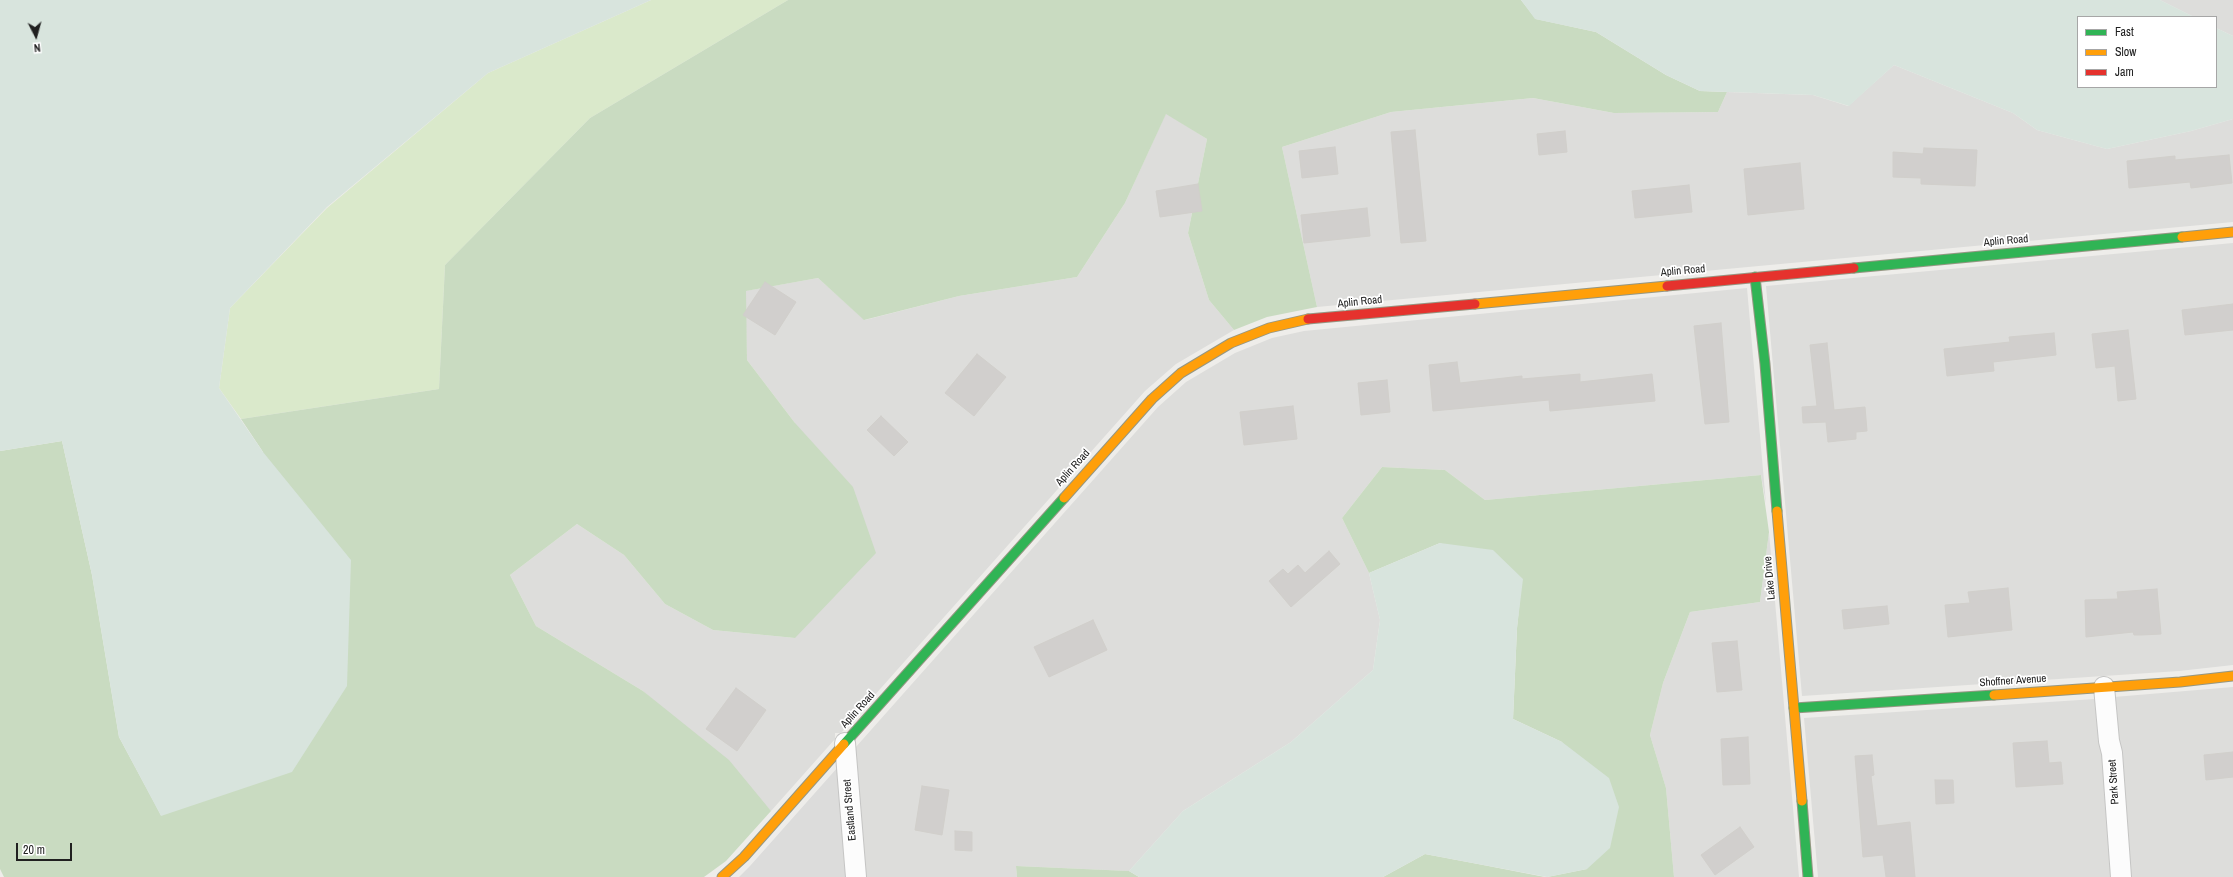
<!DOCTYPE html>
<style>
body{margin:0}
#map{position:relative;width:2233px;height:877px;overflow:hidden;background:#eeedea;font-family:"Archivo Narrow",sans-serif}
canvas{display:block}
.legend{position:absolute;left:2077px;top:16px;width:140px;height:72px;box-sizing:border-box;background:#fff;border:1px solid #a6a6a6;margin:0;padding:5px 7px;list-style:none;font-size:12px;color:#202020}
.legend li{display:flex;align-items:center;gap:8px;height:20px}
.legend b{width:20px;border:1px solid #a6a6a6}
.north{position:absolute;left:16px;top:16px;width:40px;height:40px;-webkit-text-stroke:3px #fff;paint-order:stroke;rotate:174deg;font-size:11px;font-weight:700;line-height:16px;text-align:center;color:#202020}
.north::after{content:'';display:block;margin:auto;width:14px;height:18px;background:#202020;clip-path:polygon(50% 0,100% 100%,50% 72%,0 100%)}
.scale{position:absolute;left:16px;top:843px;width:56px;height:18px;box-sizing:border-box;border:2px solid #202020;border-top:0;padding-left:5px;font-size:12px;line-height:14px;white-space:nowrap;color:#202020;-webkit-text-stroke:3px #fff;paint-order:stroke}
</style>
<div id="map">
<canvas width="2233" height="877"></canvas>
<ul class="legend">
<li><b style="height:5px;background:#30b455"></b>Fast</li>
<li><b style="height:5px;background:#ff9f0a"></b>Slow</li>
<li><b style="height:5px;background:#e5322d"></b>Jam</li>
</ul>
<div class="north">N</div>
<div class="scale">20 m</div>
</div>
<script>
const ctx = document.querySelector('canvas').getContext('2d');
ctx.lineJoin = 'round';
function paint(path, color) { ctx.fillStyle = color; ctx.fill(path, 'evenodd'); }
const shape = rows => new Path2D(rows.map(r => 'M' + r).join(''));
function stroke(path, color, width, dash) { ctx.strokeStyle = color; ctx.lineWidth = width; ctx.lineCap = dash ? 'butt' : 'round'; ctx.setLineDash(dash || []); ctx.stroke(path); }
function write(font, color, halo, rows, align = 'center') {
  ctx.font = font + ' "Archivo Narrow",sans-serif'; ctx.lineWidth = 3.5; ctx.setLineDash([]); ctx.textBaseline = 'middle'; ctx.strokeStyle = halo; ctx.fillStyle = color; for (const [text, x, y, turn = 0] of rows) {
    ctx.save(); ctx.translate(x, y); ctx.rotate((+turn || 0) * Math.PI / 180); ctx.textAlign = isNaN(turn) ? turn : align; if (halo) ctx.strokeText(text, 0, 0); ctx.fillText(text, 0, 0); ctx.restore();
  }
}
const residential = shape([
 [2160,0,2233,0,2233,36,2216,28,2216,17,2194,17],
 [1894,65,2013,113,2037,130,2107,149,2191,131,2233,119,2233,222,1317,307,1282,147,1391,112,1533,98,1614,113,1718,112,1727,92,1813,95,1848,106],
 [1166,113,1207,139,1188,233,1209,300,1234,330,1176,364,1145,391,841,733,835,733,835,739,771,811,643,691,536,626,510,575,577,524,624,555,665,604,713,630,795,638,795,423,747,360,745,291,818,278,865,320,959,296,1077,277,1125,203],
 [2233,243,2233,665,2179,671,1802,696,1766,286],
 [1747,288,1766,504,1761,475,1485,500,1445,470,1382,467,1342,518,1369,573,1380,620,1373,670,1291,742,1183,811,1129,871,1016,866,1017,877,866,877,855,748,1158,407,1186,382,1235,353,1272,338,1304,331],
 [1769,532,1799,877,1674,877,1666,788,1650,735,1663,683,1690,612,1760,602],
 [2233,687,2233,877,2131,877,2114,697],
 [2095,699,2103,755,2112,877,1818,877,1804,718]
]);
const religious = shape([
 [838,767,847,877,739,877,750,866]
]);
const grass = shape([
 [651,0,788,0,590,118,445,265,439,389,241,419,219,388,230,308,327,208,488,73]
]);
const forest = shape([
 [788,0,1521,0,1536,19,1596,32,1666,75,1700,91,1727,92,1718,112,1614,113,1533,98,1391,112,1282,147,1317,307,1267,317,1234,330,1209,300,1188,233,1207,139,1166,114,1125,203,1077,277,959,296,864,320,818,278,746,291,747,360,795,423,853,487,876,553,795,638,713,630,665,604,624,555,577,524,510,575,536,626,643,691,729,760,771,811,726,861,704,877,4,877,0,869,0,451,62,441,92,575,119,737,161,815,263,452,241,419,439,389,445,265,590,118],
 [1382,467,1445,470,1485,500,1761,475,1769,532,1760,602,1690,612,1663,683,1650,735,1666,788,1674,877,1547,877,1587,869,1562,742,1513,719,1517,628,1522,579,1440,543,1369,573,1342,518],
 [1425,854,1478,864,1545,877,1383,877],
 [1016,866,1129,871,1139,877,1017,877]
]);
const wetland = shape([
 [0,0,651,0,488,73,327,207,230,308,219,388,263,452,351,560,347,686,292,772,161,816,119,737,92,575,62,441,0,451],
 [1521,0,2160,0,2194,17,2078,17,2078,87,2216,87,2216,28,2233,36,2233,119,2191,131,2107,149,2037,130,2013,113,1894,65,1849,106,1813,95,1700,91,1666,75,1596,32,1535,19],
 [1440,543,1493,550,1523,579,1517,628,1513,719,1562,742,1609,778,1619,807,1610,848,1587,869,1547,877,1425,854,1383,877,1139,877,1129,871,1183,811,1291,742,1373,670,1380,620,1369,573]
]);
const building = shape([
 [1415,130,1426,241,1401,243,1391,132,1415,130],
 [1565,131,1567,152,1539,155,1537,134,1565,131],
 [1335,147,1338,174,1302,178,1299,151,1335,147],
 [1924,148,1977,150,1975,186,1921,184,1921,178,1893,177,1893,152,1923,154,1924,148],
 [2229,155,2232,183,2191,188,2190,182,2129,188,2127,161,2175,156,2175,160,2229,155],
 [1800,163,1804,209,1748,215,1744,169,1800,163],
 [1198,184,1202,211,1160,217,1156,191,1198,184],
 [1689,185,1692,212,1635,218,1632,191,1689,185],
 [1367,208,1370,236,1304,243,1301,215,1367,208],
 [765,282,796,302,775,335,743,315,765,282],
 [2233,304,2233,330,2185,335,2182,310,2233,304],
 [1721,323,1729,422,1705,424,1694,326,1721,323],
 [2128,330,2136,399,2118,401,2115,366,2096,368,2092,334,2128,330],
 [2054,333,2056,355,1993,362,1994,371,1947,376,1944,349,2010,342,2009,337,2054,333],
 [1827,343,1834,410,1865,407,1867,431,1856,432,1856,439,1828,442,1826,422,1803,423,1802,407,1817,406,1810,345,1827,343],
 [977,354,1006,377,974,416,945,393,977,354],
 [1457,362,1460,383,1522,376,1522,379,1580,374,1580,382,1652,374,1655,401,1550,411,1549,400,1433,411,1429,365,1457,362],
 [1387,380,1390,412,1361,415,1358,383,1387,380],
 [1293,406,1297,439,1244,445,1240,412,1293,406],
 [881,416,908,442,894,456,867,430,881,416],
 [1329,551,1340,564,1291,607,1269,581,1283,569,1288,574,1298,565,1305,573,1329,551],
 [2008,588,2012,630,1948,637,1945,605,1970,603,1968,592,2008,588],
 [2157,589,2161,634,2141,635,2134,635,2133,632,2086,637,2085,600,2118,599,2117,592,2157,589],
 [1887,606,1889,624,1844,629,1842,610,1887,606],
 [1093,620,1107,650,1049,677,1034,647,1093,620],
 [1737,641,1742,690,1717,692,1712,643,1737,641],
 [736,688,766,710,737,751,706,729,736,688],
 [1748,737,1750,784,1723,785,1721,739,1748,737],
 [2047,741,2049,763,2061,762,2063,784,2016,787,2013,743,2047,741],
 [2233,752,2233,777,2206,780,2204,755,2233,752],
 [1872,755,1874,775,1871,776,1877,826,1910,822,1915,877,1886,877,1883,855,1863,857,1855,756,1872,755],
 [1935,780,1953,780,1954,803,1936,804,1935,780],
 [922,786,949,790,942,835,915,830,922,786],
 [1740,827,1754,847,1715,875,1701,855,1740,827],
 [955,831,972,832,972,851,955,850,955,831]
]);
const street = shape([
 [2104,687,2109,741,2112,753,2121,877],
 [845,743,856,877]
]);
const fast = shape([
 [1854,268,2182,237],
 [1755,277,1765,364,1777,511],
 [1794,708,1994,695],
 [844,744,1064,498],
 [1802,801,1808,877]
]);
const slow = shape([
 [2182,237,2233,232],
 [1475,304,1667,286],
 [1064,498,1152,399,1181,373,1231,343,1269,328,1308,319],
 [1777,511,1802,801],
 [1994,695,2180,682,2233,676],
 [722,877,744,857,844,744]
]);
const jam = shape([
 [1667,286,1854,268],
 [1308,319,1475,304]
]);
const streetNames = [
 ["Aplin Road",2006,241,-5],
 ["Aplin Road",1683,271,-5],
 ["Aplin Road",1360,302,-6],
 ["Aplin Road",1073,468,-48],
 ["Lake Drive",1770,578,-95],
 ["Shoffner Avenue",2013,681,-4],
 ["Aplin Road",858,710,-48],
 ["Park Street",2114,782,-94],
 ["Eastland Street",850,810,-95]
];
paint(residential, '#dddddb');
paint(religious, '#dcdcdb');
paint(grass, '#dae9cb');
paint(forest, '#c9dbc1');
paint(wetland, '#d8e4dd');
paint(building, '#d1cfcd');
stroke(building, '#d1cfcb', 1);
stroke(street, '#c5c5c4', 22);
stroke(fast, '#959783', 11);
stroke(slow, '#959783', 11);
stroke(jam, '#959783', 11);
stroke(street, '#fcfcfc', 20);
stroke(fast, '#30b455', 9);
stroke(slow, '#ff9f0a', 9);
stroke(jam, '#e5322d', 9);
write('11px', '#202020', '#fff', streetNames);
</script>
